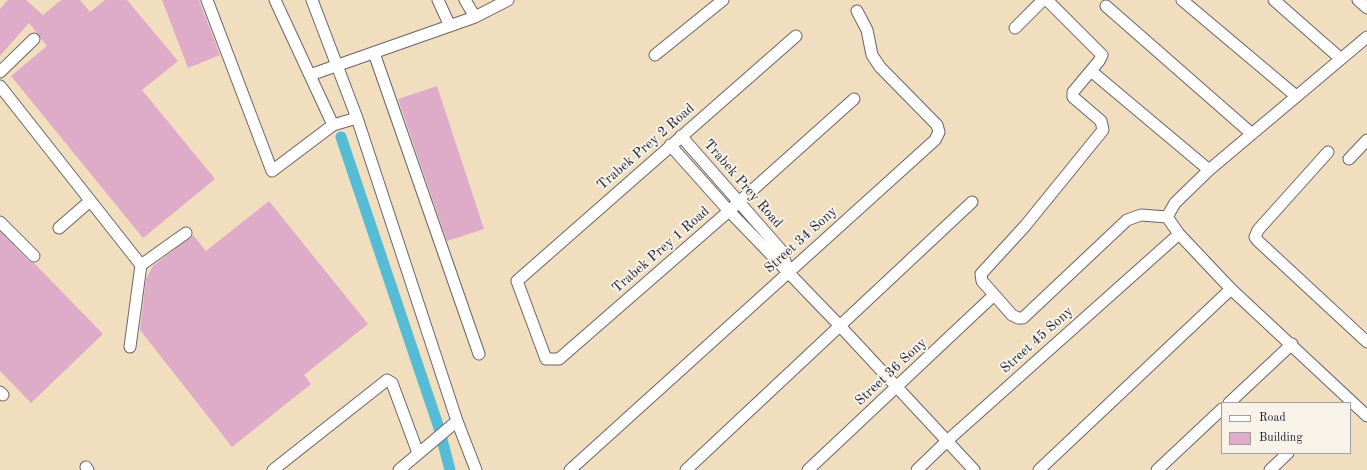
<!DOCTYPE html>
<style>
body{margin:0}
#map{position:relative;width:1367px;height:470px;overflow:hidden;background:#f1debe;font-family:"Old Standard TT",serif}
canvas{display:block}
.legend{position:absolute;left:1221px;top:402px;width:130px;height:52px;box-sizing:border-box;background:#f7f3e8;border:1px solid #a29fa3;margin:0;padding:5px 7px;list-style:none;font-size:12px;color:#22223b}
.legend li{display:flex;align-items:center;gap:8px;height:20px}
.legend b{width:20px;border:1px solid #a29fa3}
</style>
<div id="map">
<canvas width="1367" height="470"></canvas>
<ul class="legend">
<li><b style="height:5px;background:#fff"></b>Road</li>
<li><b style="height:11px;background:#deabc9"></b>Building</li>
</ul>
</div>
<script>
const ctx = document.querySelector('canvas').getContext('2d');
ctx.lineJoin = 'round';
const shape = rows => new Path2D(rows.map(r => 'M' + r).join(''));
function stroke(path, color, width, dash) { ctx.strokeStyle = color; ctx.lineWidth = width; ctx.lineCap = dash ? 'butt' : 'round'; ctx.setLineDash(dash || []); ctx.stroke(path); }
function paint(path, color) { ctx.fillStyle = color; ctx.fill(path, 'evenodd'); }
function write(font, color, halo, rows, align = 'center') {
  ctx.font = font + ' "Old Standard TT",serif'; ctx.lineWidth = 4; ctx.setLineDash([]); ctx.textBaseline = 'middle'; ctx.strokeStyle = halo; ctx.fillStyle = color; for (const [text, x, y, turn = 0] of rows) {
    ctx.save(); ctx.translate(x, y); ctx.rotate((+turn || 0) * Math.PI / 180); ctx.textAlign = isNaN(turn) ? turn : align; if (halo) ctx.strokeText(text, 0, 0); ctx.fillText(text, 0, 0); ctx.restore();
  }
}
const canal = shape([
 [341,137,439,428,450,470]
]);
const building = shape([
 [8,0,26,0,43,15,61,0,80,0,90,12,105,0,127,0,178,61,142,90,215,179,143,238,11,76,47,46,29,23,0,56,0,9],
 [162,0,199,0,220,55,188,68],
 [437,86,484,229,447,241,398,99],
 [269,201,368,324,304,375,311,384,232,447,140,330,146,279,153,266,193,235,206,251],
 [0,232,29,261,34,263,103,334,31,403,0,371]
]);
const minor = shape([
 [207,0,272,171,333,125,357,118],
 [275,0,333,125],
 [312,0,357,118,457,421,476,470],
 [438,0,450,26],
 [465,0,475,17],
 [1047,0,1102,55,1099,61,1073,92,1073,97,1101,121,1103,130,1025,226,981,274,982,281,1012,315,1018,318,1023,318,1127,220,1141,215,1167,217],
 [1182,0,1296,96],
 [1274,0,1341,59],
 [1358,0,1367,8],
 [1106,6,1252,134],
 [1015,28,1043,0],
 [796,36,517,281,546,359,559,359,729,211,854,99],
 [374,53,479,354],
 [655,55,723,0],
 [1091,71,1209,170],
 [0,72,34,39],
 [310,75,475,17,508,0],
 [0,86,141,265,130,347],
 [681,136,781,250,787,267],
 [670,145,729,211,840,326,974,470],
 [1328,152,1258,230,1255,237,1258,241,1367,342],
 [1349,159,1367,140],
 [1167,217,1179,234,1231,289,1367,416],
 [1167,217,1175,203,1209,170,1367,37],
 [0,222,34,256],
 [59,228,90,201],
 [141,265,186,233],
 [0,392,3,395],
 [1229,403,1292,344],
 [86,467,88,470],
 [273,470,387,380,392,383,418,453],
 [399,470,457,421],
 [570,470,935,140,939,132,937,125,880,67,872,55,867,30,857,11],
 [686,470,972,202],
 [808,470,994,295],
 [917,470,947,441,1179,234],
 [1039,470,1231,289],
 [1157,470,1222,409],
 [1270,470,1288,453]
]);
const streetNames = [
 ["Trabek Prey 2 Road",646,147,-41],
 ["Trabek Prey Road",743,184,49],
 ["Street 34 Sony",801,240,-42],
 ["Trabek Prey 1 Road",661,250,-41],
 ["Street 45 Sony",1037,340,-42],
 ["Street 36 Sony",891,372,-43]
];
stroke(canal, '#56bbd4', 11);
paint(building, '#deabc9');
stroke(minor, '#6a6469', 13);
stroke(minor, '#fff', 11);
write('14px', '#22223b', '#f7f3e8', streetNames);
</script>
